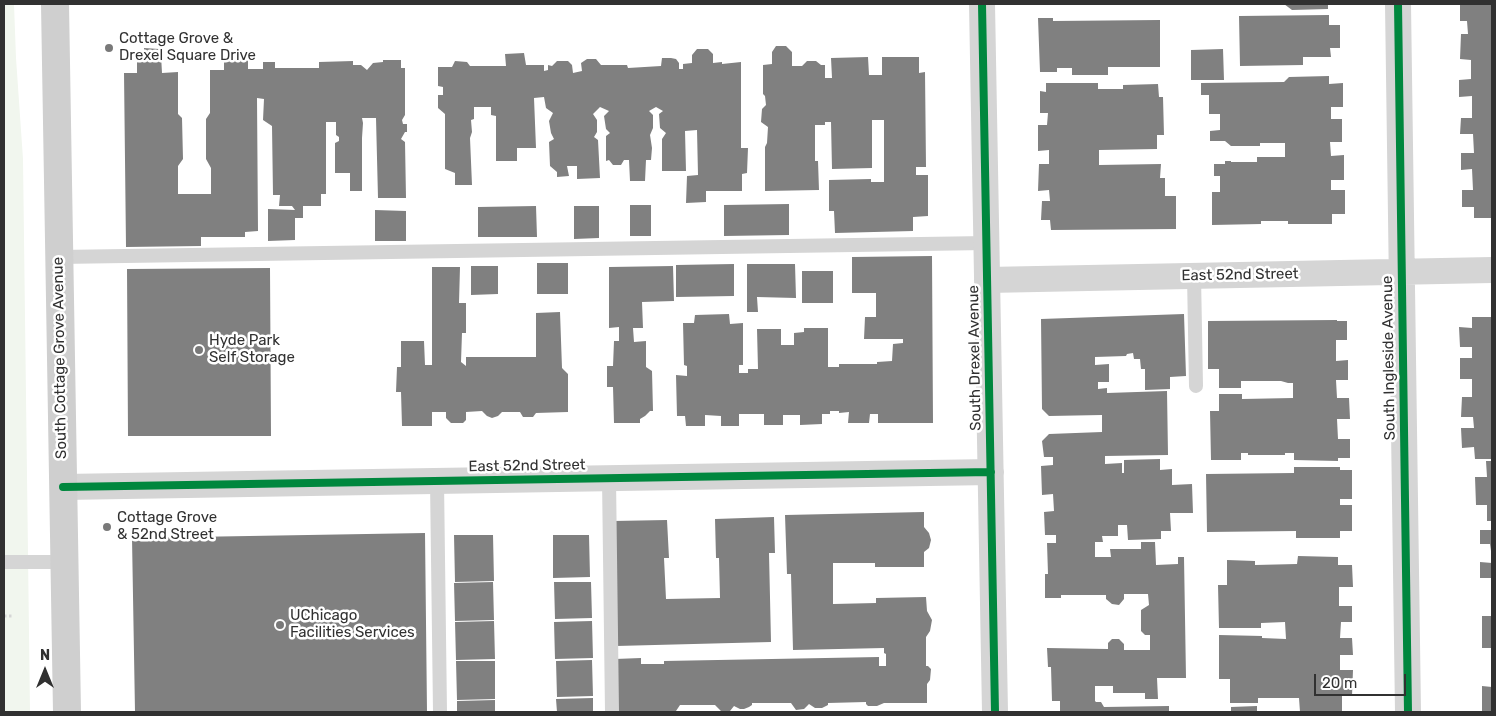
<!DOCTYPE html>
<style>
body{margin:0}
#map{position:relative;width:1496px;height:716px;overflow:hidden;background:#fff;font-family:Rubik,sans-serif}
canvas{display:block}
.frame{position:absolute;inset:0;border:5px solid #313131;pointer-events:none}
.north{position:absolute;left:20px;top:646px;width:50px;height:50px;-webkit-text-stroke:4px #fff;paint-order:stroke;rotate:0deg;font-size:14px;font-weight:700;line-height:20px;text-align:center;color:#313131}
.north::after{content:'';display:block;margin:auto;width:18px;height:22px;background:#313131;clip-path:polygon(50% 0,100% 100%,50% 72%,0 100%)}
.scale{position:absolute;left:1314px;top:674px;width:92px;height:22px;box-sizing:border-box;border:2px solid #313131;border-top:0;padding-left:6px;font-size:15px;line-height:18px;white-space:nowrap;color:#313131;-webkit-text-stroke:4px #fff;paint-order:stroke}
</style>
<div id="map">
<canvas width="1496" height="716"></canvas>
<div class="frame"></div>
<div class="north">N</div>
<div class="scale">20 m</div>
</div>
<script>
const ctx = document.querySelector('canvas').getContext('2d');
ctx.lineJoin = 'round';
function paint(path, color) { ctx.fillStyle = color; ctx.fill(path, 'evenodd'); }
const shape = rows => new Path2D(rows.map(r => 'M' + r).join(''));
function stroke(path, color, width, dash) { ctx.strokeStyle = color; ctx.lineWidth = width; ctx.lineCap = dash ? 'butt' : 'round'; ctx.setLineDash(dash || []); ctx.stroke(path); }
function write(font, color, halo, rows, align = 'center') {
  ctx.font = font + ' Rubik,sans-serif'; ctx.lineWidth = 5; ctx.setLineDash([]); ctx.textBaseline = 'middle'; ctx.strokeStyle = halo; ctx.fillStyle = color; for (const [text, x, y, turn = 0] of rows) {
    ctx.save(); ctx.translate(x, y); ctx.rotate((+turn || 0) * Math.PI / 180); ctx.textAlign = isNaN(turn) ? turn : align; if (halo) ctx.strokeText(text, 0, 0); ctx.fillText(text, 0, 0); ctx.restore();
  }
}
const green = shape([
 [4,4,14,4,16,58,23,159,30,712,4,712]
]);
const building = shape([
 [1284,4,1328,4,1328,9,1292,10],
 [1460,4,1492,4,1492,218,1474,218,1474,207,1462,207,1462,190,1473,190,1472,169,1461,170,1461,153,1474,153,1473,134,1460,134,1461,118,1472,118,1472,96,1459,97,1459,80,1471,79,1471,60,1460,59,1461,34,1468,34,1467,21,1460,21],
 [1329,15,1329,25,1340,25,1340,48,1330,48,1331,57,1303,57,1303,65,1240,66,1239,16],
 [1038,18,1053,18,1053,21,1160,20,1160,67,1108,67,1108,75,1072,75,1072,68,1057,68,1057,72,1040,72],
 [776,46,786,46,792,52,792,66,802,66,807,61,816,61,821,65,825,65,825,78,832,78,831,58,868,57,869,75,882,75,882,57,919,57,919,73,925,72,926,167,916,167,916,175,928,175,928,216,913,217,913,231,835,233,834,211,829,211,829,180,871,179,871,182,884,182,884,120,872,120,872,168,832,169,831,122,825,122,825,125,815,125,815,161,818,161,819,190,765,191,765,147,767,143,768,127,761,122,762,109,766,105,765,96,763,94,763,65,772,64,772,52],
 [144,48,159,49,159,55,161,55,162,73,178,72,178,114,182,118,183,159,178,166,178,194,211,194,211,168,206,159,206,119,210,113,210,70,224,70,224,56,248,56,248,69,263,69,263,62,275,62,275,68,319,68,319,62,353,61,353,65,361,65,367,70,373,63,383,62,383,60,401,60,401,68,405,68,405,115,402,120,403,124,407,124,407,132,405,132,401,139,405,142,406,198,378,198,376,118,362,118,363,123,362,138,362,191,350,191,350,173,335,173,335,143,339,141,339,137,336,135,336,122,326,122,326,194,321,194,321,206,303,206,303,218,295,218,295,240,268,241,268,209,295,210,292,206,279,206,280,195,273,195,272,126,263,120,264,99,257,98,258,231,245,232,245,237,201,237,201,246,126,247,124,73,137,73,137,57,144,57],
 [697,49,708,49,713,54,713,63,722,62,722,64,741,62,741,148,748,148,747,173,742,174,742,191,706,191,706,202,686,203,687,176,698,175,697,130,685,131,686,171,662,171,662,139,666,133,660,128,659,114,663,111,656,107,649,111,653,115,653,128,650,135,652,148,651,160,646,160,645,181,630,181,629,160,624,160,621,165,613,165,609,160,606,161,606,136,610,133,606,129,604,116,609,111,600,107,593,114,597,120,597,132,594,137,598,140,600,178,577,179,577,166,567,166,569,176,557,177,557,172,550,166,549,142,554,139,551,133,549,121,553,113,546,108,544,97,534,98,536,148,517,148,517,161,496,161,496,116,491,115,491,107,474,107,474,119,471,120,472,132,470,138,472,185,455,185,455,173,445,169,445,114,438,108,438,95,443,95,443,87,438,86,438,67,452,67,455,61,467,62,470,66,506,66,505,54,524,53,526,65,544,65,544,71,548,70,548,65,552,66,557,61,568,61,572,65,573,73,582,71,581,63,587,59,596,59,601,65,627,65,628,68,661,66,662,58,671,58,676,59,679,63,679,69,683,69,683,64,692,63,692,55],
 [1223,49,1224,80,1191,80,1191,50],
 [1329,76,1329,84,1343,83,1343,107,1331,107,1331,119,1342,119,1342,142,1330,142,1331,156,1344,155,1344,180,1331,180,1331,190,1345,190,1345,214,1332,214,1332,224,1288,224,1288,221,1261,221,1261,224,1212,225,1212,192,1220,192,1220,176,1214,176,1214,164,1225,164,1225,161,1231,161,1231,162,1257,162,1257,157,1285,157,1285,143,1260,143,1260,146,1231,146,1225,141,1210,141,1210,131,1220,130,1220,114,1209,114,1209,95,1201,95,1201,83,1284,82,1289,77],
 [1046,83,1098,83,1098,89,1123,89,1123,85,1158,84,1159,97,1163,97,1164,135,1157,135,1157,149,1099,150,1099,165,1161,164,1160,178,1165,178,1165,196,1176,196,1176,229,1051,230,1050,220,1041,220,1042,201,1050,201,1049,190,1038,191,1039,164,1049,164,1049,150,1038,151,1038,125,1047,125,1048,113,1040,113,1040,91,1046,92],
 [789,204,789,235,724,236,724,205],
 [630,205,651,205,651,236,630,236],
 [536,206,537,237,478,237,478,207],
 [574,206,599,206,599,238,574,239],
 [375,210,406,211,406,241,375,241],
 [932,256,933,423,878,423,878,414,870,414,869,423,848,423,849,412,839,413,839,411,830,411,830,414,822,414,822,424,800,425,800,415,783,415,783,425,764,425,764,414,739,414,739,426,721,426,721,416,705,415,705,426,686,426,685,416,677,416,676,375,687,376,687,366,684,365,683,323,694,323,695,315,729,314,730,324,743,323,743,365,739,365,739,373,748,373,748,369,758,369,757,329,781,329,781,345,794,345,794,333,804,332,804,328,828,328,828,367,839,367,839,364,877,364,877,362,892,361,893,344,903,343,903,339,864,339,865,317,876,317,876,293,852,293,852,257],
 [537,263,568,263,568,294,537,294],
 [734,264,734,296,676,297,676,265],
 [747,264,795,264,796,298,757,297,758,312,747,312],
 [471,266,498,266,498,294,471,295],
 [673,266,674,301,642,302,643,328,633,328,634,342,646,341,646,367,652,371,653,411,650,411,645,416,640,419,640,423,614,423,613,387,607,387,607,366,613,366,614,341,619,341,619,327,609,328,609,267],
 [432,267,460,267,459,303,466,303,466,333,462,333,461,362,466,366,466,357,536,357,536,313,560,312,562,368,568,374,568,412,536,413,533,417,523,417,520,412,502,412,498,416,492,418,487,416,482,411,466,412,466,420,463,423,451,423,446,418,446,412,432,412,432,426,402,426,401,392,396,392,397,367,401,367,401,341,424,341,425,365,432,365],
 [270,268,271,436,128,436,127,269],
 [802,271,833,271,833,303,802,303],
 [1184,314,1186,376,1170,377,1170,389,1145,390,1145,369,1141,369,1140,359,1134,359,1133,353,1127,354,1126,356,1095,357,1095,365,1109,364,1109,382,1098,382,1098,389,1107,388,1107,393,1167,391,1168,455,1105,456,1105,464,1122,463,1122,473,1124,473,1124,460,1160,459,1160,470,1172,469,1172,485,1192,484,1193,513,1170,513,1171,531,1161,531,1161,539,1128,540,1127,525,1118,525,1118,536,1102,536,1103,542,1095,542,1095,557,1111,557,1110,549,1141,549,1141,542,1155,542,1156,565,1178,564,1178,557,1184,557,1186,678,1157,678,1158,699,1145,699,1145,693,1113,693,1113,686,1095,686,1095,701,1096,702,1101,702,1104,707,1169,706,1169,712,1060,712,1060,701,1052,701,1051,667,1048,667,1047,648,1108,649,1108,643,1112,639,1119,639,1124,644,1124,650,1150,650,1150,635,1145,635,1141,631,1141,610,1149,605,1148,594,1124,594,1124,599,1119,605,1112,604,1106,599,1106,595,1061,595,1061,598,1045,598,1045,574,1048,574,1047,543,1056,543,1056,535,1045,535,1044,512,1054,511,1053,494,1042,495,1041,466,1053,465,1053,457,1044,457,1042,441,1049,434,1102,432,1102,415,1049,416,1042,409,1041,319],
 [1472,317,1492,317,1492,459,1475,459,1474,447,1462,448,1461,428,1474,428,1473,417,1461,417,1462,397,1472,397,1472,379,1460,379,1460,358,1472,358,1472,347,1460,347,1459,327,1472,328],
 [1337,320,1337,321,1347,321,1347,340,1336,340,1336,361,1348,360,1348,380,1336,380,1337,398,1349,398,1350,419,1337,419,1338,439,1350,439,1350,458,1338,458,1338,461,1294,460,1294,453,1285,453,1285,455,1248,455,1248,453,1241,453,1241,460,1211,460,1210,411,1219,411,1219,394,1242,394,1242,399,1293,398,1293,383,1288,383,1281,381,1241,381,1241,388,1219,388,1219,369,1208,369,1208,321],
 [1486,461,1492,461,1492,521,1487,521,1487,505,1476,505,1475,477,1487,477],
 [1294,467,1340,467,1340,470,1352,470,1352,499,1340,499,1340,505,1352,505,1352,531,1340,531,1340,538,1296,538,1296,531,1207,532,1206,474,1294,473],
 [924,512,924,527,929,533,931,540,929,548,924,552,924,567,875,567,875,563,833,563,833,604,876,603,876,598,926,597,927,611,932,620,930,631,926,637,926,666,928,666,931,669,930,680,927,684,927,703,884,703,877,706,868,706,866,704,866,702,828,703,828,705,822,708,815,708,809,704,804,709,796,710,791,703,752,703,752,705,749,707,744,709,740,709,734,706,730,711,721,711,715,705,680,705,676,711,662,711,661,712,617,712,615,659,641,658,641,664,664,664,664,661,879,657,879,666,886,666,886,654,884,653,884,648,793,650,791,574,787,574,785,515],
 [774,517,775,553,769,553,771,642,616,646,613,521,667,520,669,558,664,558,666,599,720,598,719,558,716,558,715,519],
 [1480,530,1492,530,1492,551,1491,551,1490,544,1480,544],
 [425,533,427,712,135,712,132,538],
 [454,535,493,535,494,581,455,582],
 [553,535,589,535,590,577,553,578],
 [1298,556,1338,557,1338,565,1352,565,1353,587,1339,587,1339,606,1352,606,1352,622,1341,622,1340,638,1352,638,1353,655,1340,655,1340,670,1353,670,1352,696,1342,696,1342,712,1300,712,1299,698,1258,698,1258,703,1230,703,1230,679,1219,679,1219,635,1262,636,1262,638,1286,639,1285,622,1261,623,1261,628,1219,628,1218,585,1227,585,1227,560,1255,561,1255,565,1297,564],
 [1480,562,1492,563,1492,578,1480,578],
 [493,582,494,620,455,621,454,583],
 [554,582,591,582,592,618,555,619],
 [1482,616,1492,616,1492,648,1482,648],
 [494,621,495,659,456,660,455,622],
 [592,621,593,658,555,659,554,622],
 [592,660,593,696,557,697,556,661],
 [456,661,495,661,495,699,457,700],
 [1482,686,1492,687,1492,712,1482,712],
 [593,698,593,712,557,712,556,699],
 [495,700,495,712,457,712,457,701],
 [1257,706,1257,712,1231,712,1231,707]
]);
const path = shape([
 [4,616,14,616]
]);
const lane = shape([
 [59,257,987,243],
 [1194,275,1196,386],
 [609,478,612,712],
 [437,481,440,712],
 [4,562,65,562]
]);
const street = shape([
 [982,4,995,712],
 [1398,4,1408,712],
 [987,280,1492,270],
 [63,487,991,472]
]);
const secondary = shape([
 [55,4,67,712]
]);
const cycleway = shape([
 [982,4,995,712],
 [1398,4,1408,712],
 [63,487,991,472]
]);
const markers = [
 [109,48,5,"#797979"],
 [199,350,5,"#797979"],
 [107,527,5,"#797979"],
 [280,625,5,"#797979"]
];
const poiNames = [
 ["Cottage Grove &",119,39],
 ["Drexel Square Drive",119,56],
 ["Hyde Park",209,341],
 ["Self Storage",209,358],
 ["Cottage Grove",117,518],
 ["& 52nd Street",117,535],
 ["UChicago",290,616],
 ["Facilities Services",290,633]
];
const streetNames = [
 ["East 52nd Street",1240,275,-1],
 ["South Cottage Grove Avenue",60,358,-91],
 ["South Drexel Avenue",975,358,-91],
 ["South Ingleside Avenue",1389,358,-91],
 ["East 52nd Street",527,466,-1]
];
paint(green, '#f1f6ee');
paint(building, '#808080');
stroke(path, '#d5d5d5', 3, [2.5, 2.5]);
stroke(lane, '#d5d5d5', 14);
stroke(street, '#d5d5d5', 26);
stroke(secondary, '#cfcfcf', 28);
stroke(cycleway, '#00873e', 8);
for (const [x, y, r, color] of markers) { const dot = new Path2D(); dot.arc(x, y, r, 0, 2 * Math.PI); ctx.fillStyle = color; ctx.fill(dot); stroke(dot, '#fff', 2); }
write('15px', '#313131', '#fff', poiNames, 'left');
write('15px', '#313131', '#fff', streetNames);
</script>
